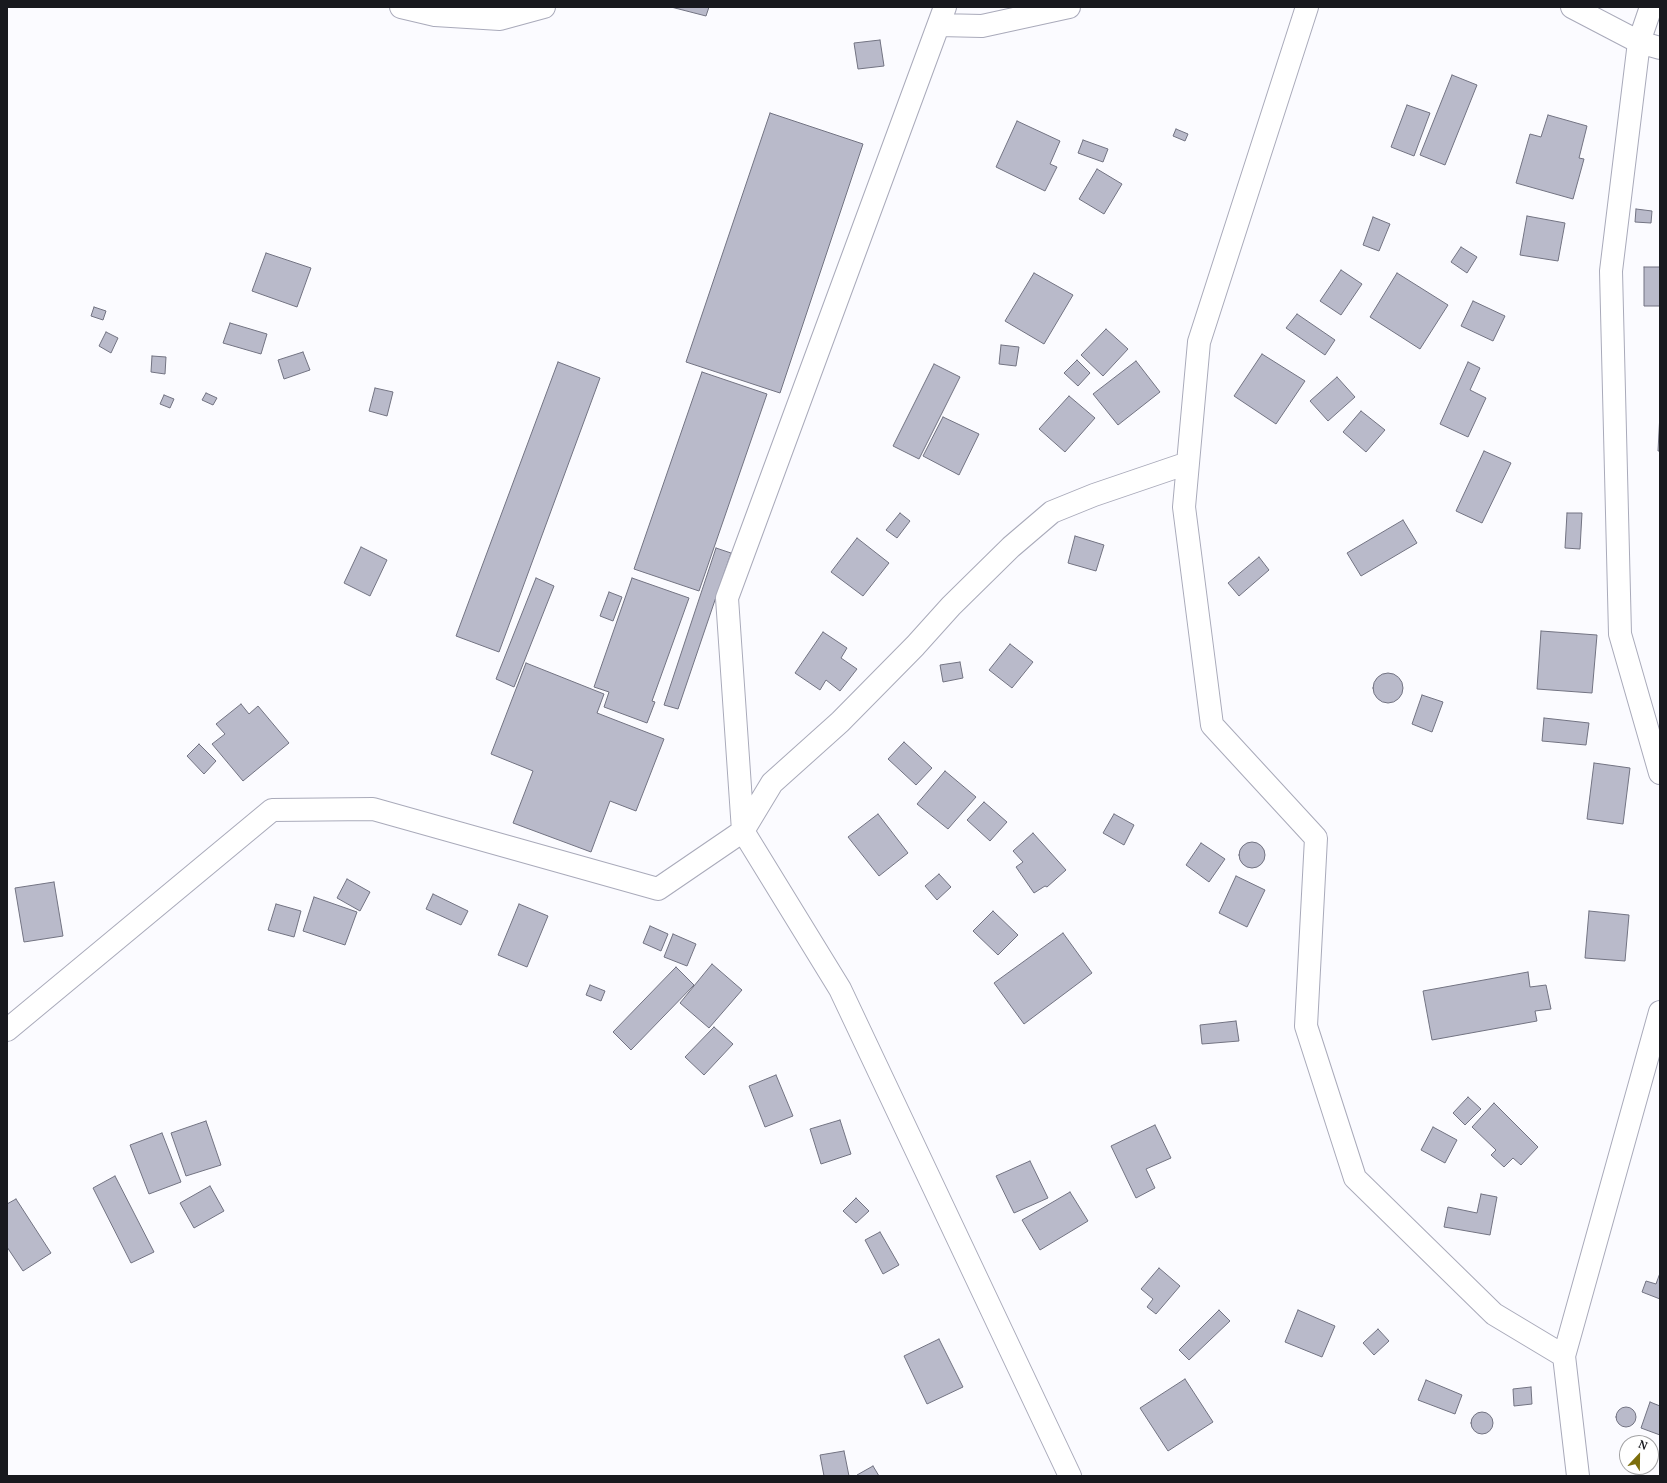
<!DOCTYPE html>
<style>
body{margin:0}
#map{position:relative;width:1667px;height:1483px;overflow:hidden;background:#fbfbff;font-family:"Noto Serif",serif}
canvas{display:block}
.frame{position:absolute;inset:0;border:8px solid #18191e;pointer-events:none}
.north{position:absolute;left:1619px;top:1435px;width:40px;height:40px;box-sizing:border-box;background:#fff;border:1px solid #a3a3a5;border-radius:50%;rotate:22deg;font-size:11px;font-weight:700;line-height:16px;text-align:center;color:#18191e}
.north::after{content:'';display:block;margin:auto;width:14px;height:18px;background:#7c6e0c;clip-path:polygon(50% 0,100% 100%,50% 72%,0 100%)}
</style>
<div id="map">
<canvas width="1667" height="1483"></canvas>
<div class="frame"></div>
<div class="north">N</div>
</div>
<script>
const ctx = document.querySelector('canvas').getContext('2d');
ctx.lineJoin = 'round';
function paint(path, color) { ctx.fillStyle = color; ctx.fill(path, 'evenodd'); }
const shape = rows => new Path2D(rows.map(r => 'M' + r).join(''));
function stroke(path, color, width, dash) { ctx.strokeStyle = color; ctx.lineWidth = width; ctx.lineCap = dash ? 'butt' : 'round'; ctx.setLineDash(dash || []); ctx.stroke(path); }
const building = shape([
 [671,7,709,7,706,16,671,7],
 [880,40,884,66,858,69,854,43,880,40],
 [1452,75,1477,85,1445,165,1420,155,1452,75],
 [1407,105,1430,113,1414,156,1391,147,1407,105],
 [770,113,863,144,780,393,686,362,770,113],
 [1548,115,1587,126,1579,158,1584,159,1573,199,1516,183,1530,134,1541,137,1548,115],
 [1017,121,1060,141,1050,164,1057,167,1045,191,996,167,1017,121],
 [1176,129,1188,134,1185,141,1173,136,1176,129],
 [1083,140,1108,149,1103,162,1078,153,1083,140],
 [1097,169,1122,184,1104,214,1079,199,1097,169],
 [1636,209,1652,211,1651,223,1635,222,1636,209],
 [1527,216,1565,223,1558,261,1520,255,1527,216],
 [1373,217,1390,224,1379,251,1363,245,1373,217],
 [1461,247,1477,257,1467,273,1451,262,1461,247],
 [266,253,311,268,297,307,252,291,266,253],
 [1644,267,1660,267,1660,306,1644,306,1644,267],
 [1341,270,1362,284,1341,315,1320,301,1341,270],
 [1034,273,1073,295,1044,344,1005,321,1034,273],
 [1397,273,1448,305,1420,349,1370,317,1397,273],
 [1473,301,1505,316,1493,341,1461,326,1473,301],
 [94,307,106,311,103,320,91,316,94,307],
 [1297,314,1335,340,1325,355,1286,328,1297,314],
 [230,323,267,334,261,354,223,343,230,323],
 [1106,329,1128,349,1103,376,1081,355,1106,329],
 [106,332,118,338,111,353,99,346,106,332],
 [1001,345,1019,347,1016,366,999,364,1001,345],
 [303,352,310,370,284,379,278,360,303,352],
 [1262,354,1305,381,1276,424,1234,396,1262,354],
 [152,356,166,357,165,374,151,372,152,356],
 [1077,360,1090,373,1078,386,1064,373,1077,360],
 [1136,361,1160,392,1118,425,1093,394,1136,361],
 [558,362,600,378,499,652,456,636,558,362],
 [1468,362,1480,368,1470,390,1486,398,1468,437,1440,424,1468,362],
 [934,364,960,377,919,459,893,446,934,364],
 [702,372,767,394,699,591,634,569,702,372],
 [1337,377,1355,397,1328,421,1310,401,1337,377],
 [375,388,393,392,387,416,369,411,375,388],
 [206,393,217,398,213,405,202,400,206,393],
 [164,395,174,399,170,408,160,404,164,395],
 [1069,396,1095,418,1065,452,1039,429,1069,396],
 [1361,411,1385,430,1366,452,1343,432,1361,411],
 [1660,413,1660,451,1658,451,1660,413],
 [943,417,979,434,959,475,923,456,943,417],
 [1484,451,1511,463,1482,523,1456,511,1484,451],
 [900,513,910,521,897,538,886,530,900,513],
 [1567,513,1582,513,1580,549,1565,548,1567,513],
 [1403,520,1417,543,1361,576,1347,553,1403,520],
 [1075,536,1104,545,1096,571,1068,563,1075,536],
 [857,538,889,563,863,596,831,572,857,538],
 [361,547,387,560,370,596,344,583,361,547],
 [716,548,731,553,678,709,664,705,716,548],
 [1259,557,1269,570,1239,596,1228,583,1259,557],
 [536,578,554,586,514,687,496,679,536,578],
 [632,578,689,598,652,701,655,702,647,723,604,707,609,692,594,687,632,578],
 [609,592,622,597,613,621,600,616,609,592],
 [1541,631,1597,635,1592,693,1537,689,1541,631],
 [823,632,847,648,841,658,857,669,840,691,826,680,820,690,795,673,823,632],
 [1010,644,1033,662,1012,688,989,670,1010,644],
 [960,662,963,678,943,682,940,665,960,662],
 [526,663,604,694,597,713,664,739,636,811,610,801,591,852,513,823,533,771,491,754,526,663],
 '1373 688a15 15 0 1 1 30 0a15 15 0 1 1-30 0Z',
 [1422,695,1443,702,1432,732,1412,724,1422,695],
 [241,704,249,714,258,706,289,743,243,781,212,744,225,734,216,724,241,704],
 [1544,718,1589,723,1586,745,1542,741,1544,718],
 [904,742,932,768,916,785,888,759,904,742],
 [199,744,216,761,204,774,187,756,199,744],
 [1594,763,1630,768,1623,824,1587,819,1594,763],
 [945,771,976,797,948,829,917,804,945,771],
 [984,802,1007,822,990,841,967,820,984,802],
 [878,814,908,853,879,876,848,837,878,814],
 [1114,814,1134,825,1124,845,1103,833,1114,814],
 [1033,833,1066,870,1047,887,1045,886,1034,893,1016,867,1023,862,1013,851,1033,833],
 '1239 855a13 13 0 1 1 26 0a13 13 0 1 1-26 0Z',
 [1201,843,1225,859,1209,882,1186,865,1201,843],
 [939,874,951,887,937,900,925,886,939,874],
 [1236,876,1265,890,1247,927,1219,913,1236,876],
 [347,879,370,892,360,911,337,898,347,879],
 [54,882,63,936,24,942,15,888,54,882],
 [433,894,468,911,461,925,426,909,433,894],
 [314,897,357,912,345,945,303,931,314,897],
 [276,904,301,911,294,937,268,930,276,904],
 [519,904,548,916,527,967,498,955,519,904],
 [993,911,1018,935,998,955,973,931,993,911],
 [1589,911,1629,915,1625,961,1585,958,1589,911],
 [650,926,668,934,661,951,643,943,650,926],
 [1063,933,1092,973,1024,1024,994,983,1063,933],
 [673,934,696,944,687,966,664,957,673,934],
 [712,964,742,990,709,1028,680,1003,712,964],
 [676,967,694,985,631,1050,613,1032,676,967],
 [1528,972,1530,987,1546,985,1551,1009,1535,1011,1537,1021,1432,1040,1423,991,1528,972],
 [590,985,605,991,601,1001,586,995,590,985],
 [1236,1021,1239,1041,1202,1044,1200,1025,1236,1021],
 [714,1027,733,1044,704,1075,685,1057,714,1027],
 [776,1075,793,1116,765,1127,749,1086,776,1075],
 [1468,1097,1481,1109,1465,1125,1453,1113,1468,1097],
 [1494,1103,1538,1147,1521,1165,1513,1158,1504,1167,1491,1155,1496,1150,1472,1127,1494,1103],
 [840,1120,851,1154,821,1164,810,1129,840,1120],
 [206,1121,221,1165,186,1176,171,1133,206,1121],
 [1155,1125,1171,1158,1146,1169,1155,1188,1136,1198,1111,1146,1155,1125],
 [1433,1127,1457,1140,1445,1163,1421,1150,1433,1127],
 [162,1133,181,1182,149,1194,130,1145,162,1133],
 [1030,1161,1048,1198,1014,1213,996,1176,1030,1161],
 [115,1176,154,1252,131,1263,93,1188,115,1176],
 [210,1186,224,1211,194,1228,180,1203,210,1186],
 [1070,1192,1088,1221,1040,1250,1022,1220,1070,1192],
 [1481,1194,1497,1197,1490,1235,1444,1227,1448,1207,1477,1213,1481,1194],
 [856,1198,869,1211,856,1223,843,1211,856,1198],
 [16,1199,51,1253,23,1271,7,1247,7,1204,16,1199],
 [880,1232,899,1265,883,1274,865,1240,880,1232],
 [1159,1268,1180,1286,1156,1314,1147,1307,1153,1299,1141,1289,1159,1268],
 [1660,1273,1660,1299,1642,1292,1646,1281,1656,1284,1660,1273],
 [1219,1310,1230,1321,1189,1360,1179,1350,1219,1310],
 [1298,1310,1335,1326,1322,1357,1285,1342,1298,1310],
 [1378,1329,1389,1341,1374,1355,1363,1343,1378,1329],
 [939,1339,963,1387,927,1404,904,1356,939,1339],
 [1185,1379,1213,1422,1168,1451,1140,1408,1185,1379],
 [1426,1380,1462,1395,1455,1414,1418,1400,1426,1380],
 [1531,1387,1532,1404,1514,1406,1513,1389,1531,1387],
 [1650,1402,1660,1406,1660,1435,1641,1428,1650,1402],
 '1616 1417a10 10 0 1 1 20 0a10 10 0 1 1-20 0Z',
 '1471 1423a11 11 0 1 1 22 0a11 11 0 1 1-22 0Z',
 [844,1451,849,1476,824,1476,820,1455,844,1451],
 [873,1466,879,1476,857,1476,857,1475,873,1466]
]);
const minor = shape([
 [401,7,435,15,500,19,544,7],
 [945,7,727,598,743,831,840,989,1070,1476],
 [1307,7,1199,342,1184,507,1212,725,1316,838,1306,1026,1355,1178,1494,1314,1564,1356],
 [1572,7,1639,42,1660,48],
 [1651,7,1639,42,1611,271,1620,634,1660,773],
 [939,25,982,26,1069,7],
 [7,1030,272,810,373,809,658,889,743,831,772,783,840,722,915,646,951,606,1011,547,1052,512,1094,495,1188,463],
 [1578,1476,1564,1356,1660,1012]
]);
paint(building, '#b9baca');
stroke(building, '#727382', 1);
stroke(minor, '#a9aaba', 24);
stroke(minor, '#fff', 22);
</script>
